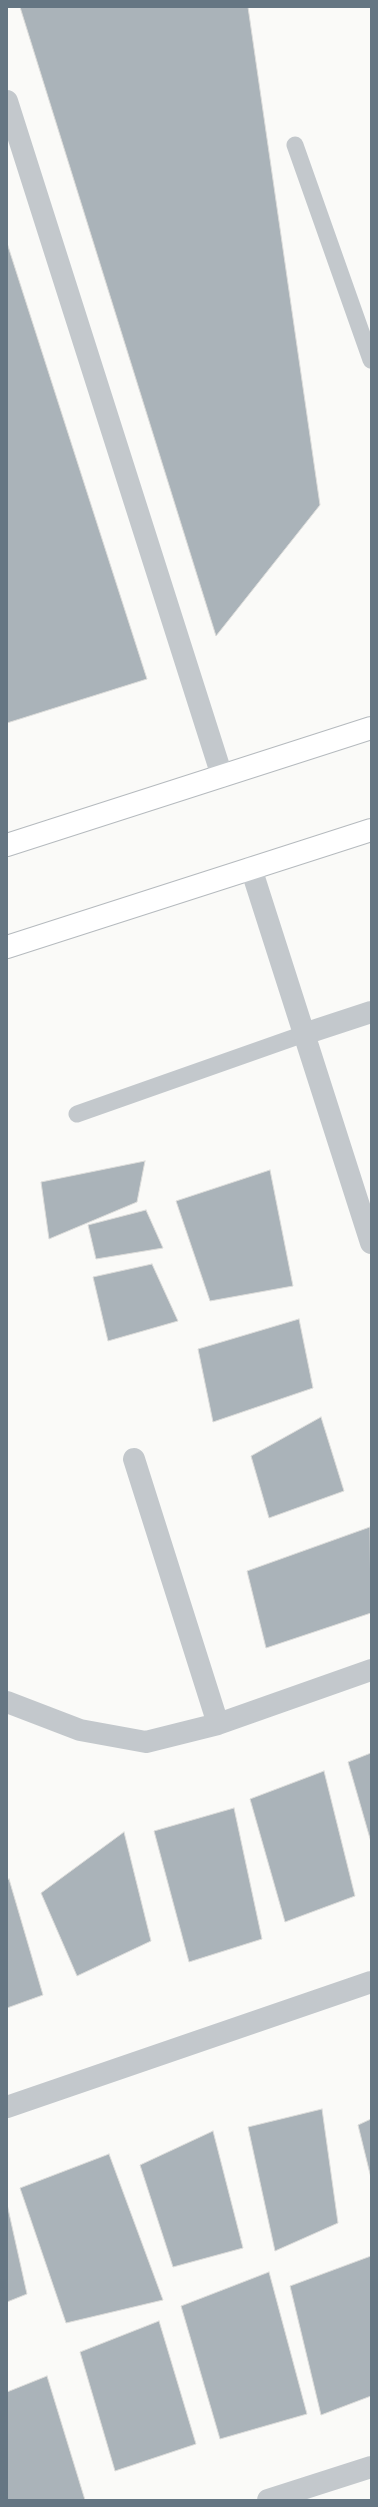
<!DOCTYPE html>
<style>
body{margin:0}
#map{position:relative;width:378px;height:2507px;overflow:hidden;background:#fafaf8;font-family:"IBM Plex Sans",sans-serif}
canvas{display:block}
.frame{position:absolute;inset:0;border:8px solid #657683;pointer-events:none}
</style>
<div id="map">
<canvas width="378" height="2507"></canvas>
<div class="frame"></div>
</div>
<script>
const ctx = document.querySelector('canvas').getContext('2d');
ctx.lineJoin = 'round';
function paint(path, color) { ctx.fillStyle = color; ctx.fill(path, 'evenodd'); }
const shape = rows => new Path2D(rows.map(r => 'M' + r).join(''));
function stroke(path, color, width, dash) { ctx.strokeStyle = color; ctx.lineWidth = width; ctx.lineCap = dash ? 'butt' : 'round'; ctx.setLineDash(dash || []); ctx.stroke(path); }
const building = shape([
 [20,7,248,7,320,505,216,636,20,7],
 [7,243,147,679,7,723,7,243],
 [145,1161,137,1202,49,1239,41,1182,145,1161],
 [270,1170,293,1286,210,1301,176,1201,270,1170],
 [146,1210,163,1248,96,1259,88,1225,146,1210],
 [152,1264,178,1321,108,1341,93,1277,152,1264],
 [299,1319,313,1388,213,1422,198,1349,299,1319],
 [321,1417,344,1491,269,1518,251,1456,321,1417],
 [370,1527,371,1613,266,1648,247,1571,370,1527],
 [371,1753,371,1842,348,1762,371,1753],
 [324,1771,355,1896,285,1922,250,1799,324,1771],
 [234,1808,262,1939,189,1962,154,1831,234,1808],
 [124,1832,151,1941,77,1976,41,1893,124,1832],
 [9,1879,43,1995,7,2008,7,1880,9,1879],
 [322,2109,338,2223,275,2251,248,2127,322,2109],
 [371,2119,371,2178,358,2125,371,2119],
 [213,2131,243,2248,173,2267,140,2165,213,2131],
 [109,2154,163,2300,66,2323,20,2188,109,2154],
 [7,2204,27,2294,7,2302,7,2204],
 [371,2256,371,2396,321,2415,290,2286,371,2256],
 [269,2272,307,2414,220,2439,181,2306,269,2272],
 [159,2321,196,2444,115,2471,80,2352,159,2321],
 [47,2376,85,2500,7,2500,7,2392,47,2376]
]);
const service = shape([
 [295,145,371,360],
 [77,1114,304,1034]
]);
const minor = shape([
 [7,101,222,776],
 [251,868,371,1243],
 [304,1034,371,1012],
 [134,1459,218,1724],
 [7,1702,80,1730,146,1742,218,1724,371,1670],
 [7,2107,371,1982],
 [268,2500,371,2467]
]);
const primary = shape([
 [7,845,371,728],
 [7,947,371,830]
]);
paint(building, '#aab3b9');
stroke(building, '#dcdcda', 1);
stroke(primary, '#b5babe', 24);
stroke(service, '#c3c8cc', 17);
stroke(minor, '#c3c8cc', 22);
stroke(primary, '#fff', 22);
</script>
